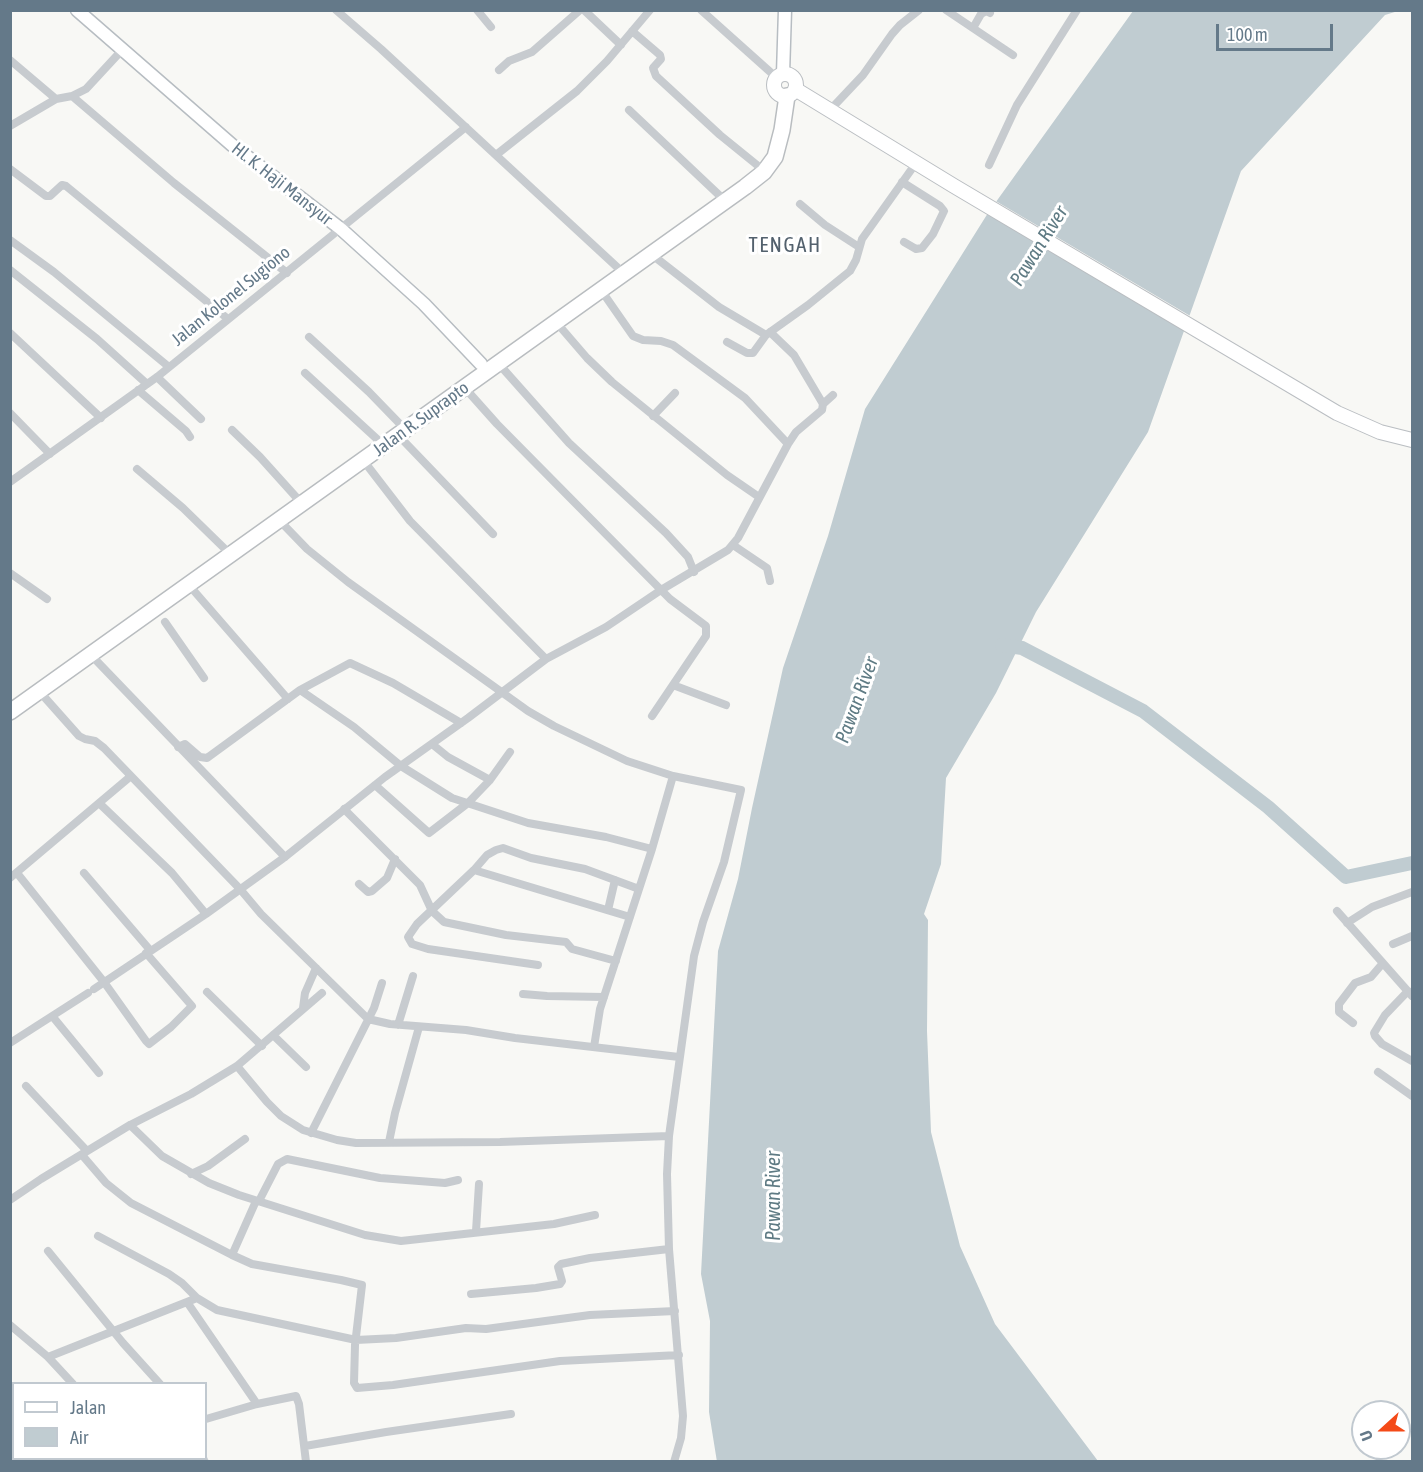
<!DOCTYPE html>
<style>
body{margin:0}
#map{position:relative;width:1423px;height:1472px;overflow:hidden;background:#f8f8f5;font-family:"Asap Condensed",sans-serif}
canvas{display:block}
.frame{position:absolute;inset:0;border:12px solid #647989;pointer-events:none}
.legend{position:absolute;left:12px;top:1382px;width:195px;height:78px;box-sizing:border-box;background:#fff;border:2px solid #c1c9d0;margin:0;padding:8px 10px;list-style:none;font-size:18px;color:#647989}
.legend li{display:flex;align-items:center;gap:12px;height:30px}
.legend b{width:30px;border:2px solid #c1c9d0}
.north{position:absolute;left:1351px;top:1400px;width:60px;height:60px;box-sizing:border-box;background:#fff;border:2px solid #c1c9d0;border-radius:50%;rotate:249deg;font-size:16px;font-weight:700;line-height:24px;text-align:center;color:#647989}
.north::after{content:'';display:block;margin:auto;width:21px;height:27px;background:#f44a18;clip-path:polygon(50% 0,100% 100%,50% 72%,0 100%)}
.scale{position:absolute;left:1216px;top:24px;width:117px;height:27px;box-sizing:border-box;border:3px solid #647989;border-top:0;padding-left:8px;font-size:18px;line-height:21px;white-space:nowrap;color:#647989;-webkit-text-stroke:4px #fff;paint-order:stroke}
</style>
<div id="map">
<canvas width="1423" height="1472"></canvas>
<div class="frame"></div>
<ul class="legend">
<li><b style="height:8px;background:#fff"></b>Jalan</li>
<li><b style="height:16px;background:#c0ccd1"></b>Air</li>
</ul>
<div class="north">U</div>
<div class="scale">100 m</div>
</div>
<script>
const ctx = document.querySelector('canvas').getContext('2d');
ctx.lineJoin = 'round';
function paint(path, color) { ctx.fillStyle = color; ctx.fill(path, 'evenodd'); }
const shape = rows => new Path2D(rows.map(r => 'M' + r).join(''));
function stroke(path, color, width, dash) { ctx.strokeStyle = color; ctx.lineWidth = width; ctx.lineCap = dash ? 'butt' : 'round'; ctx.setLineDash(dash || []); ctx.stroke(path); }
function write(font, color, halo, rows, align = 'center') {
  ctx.font = font + ' "Asap Condensed",sans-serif'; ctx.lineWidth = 6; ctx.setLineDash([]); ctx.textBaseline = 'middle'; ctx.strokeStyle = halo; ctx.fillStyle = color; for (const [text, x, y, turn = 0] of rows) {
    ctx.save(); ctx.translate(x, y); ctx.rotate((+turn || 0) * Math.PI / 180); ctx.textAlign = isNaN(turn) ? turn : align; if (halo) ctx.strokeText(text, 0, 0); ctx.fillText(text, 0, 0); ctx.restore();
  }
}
const water = shape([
 [1133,11,1398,11,1385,15,1241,171,1148,432,1036,612,996,693,946,778,941,864,924,914,928,920,927,1031,931,1132,960,1246,995,1324,1098,1461,717,1462,709,1412,710,1321,701,1274,718,951,738,879,752,808,783,668,828,536,865,409,988,213]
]);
const pier = shape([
 [994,200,1192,317,1188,328,987,210]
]);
const river = shape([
 [1002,645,1022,648,1143,711,1268,807,1346,877,1412,863]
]);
const street = shape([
 [336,10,381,49,617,267],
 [477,10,491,27],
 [584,10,621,45],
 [701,10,777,78],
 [946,10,1013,55],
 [973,28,981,14,986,11,990,13],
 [632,31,660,55,661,59,653,68,656,76,720,135,757,165],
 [10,60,56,99],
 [499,70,509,61,532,52,580,10],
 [72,96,174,183,287,273],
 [629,110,719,195],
 [830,110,863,75,892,34,900,25,919,10],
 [10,126,56,99,72,96,86,89,123,49],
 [496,155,577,91,607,61,650,10],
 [989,165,1017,105,1077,10],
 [10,169,46,196,50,196,62,185,66,186,228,319],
 [902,182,940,206,944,211,933,234,922,248,916,249,904,242],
 [800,204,825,225,859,247],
 [10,240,54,272,169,367],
 [651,254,719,307,766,335],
 [10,270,97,339,147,384],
 [601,290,633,336,643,340,661,341,673,345,745,398,788,444],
 [556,322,587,358,612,382,727,475,759,497],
 [770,332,794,355,823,404],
 [10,333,101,418],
 [309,337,369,392,399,423],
 [727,342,747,353,753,353,766,335,808,305,850,271,856,260,862,239,916,163],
 [498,363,569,443,666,533,688,557,694,572],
 [305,373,377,439],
 [157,377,201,419],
 [464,387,497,424,670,599,706,626,706,636,652,716],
 [138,390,186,431,190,437],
 [10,413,50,454],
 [653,416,675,393],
 [232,430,260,457,296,497],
 [398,435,493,534],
 [363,460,410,521,546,659],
 [137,469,183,508,224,548],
 [10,482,157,377,466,127],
 [279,520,307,549,348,582,528,711,554,726,627,761,673,776,741,790,724,862,703,922,694,956,669,1136,667,1174,669,1249,683,1416,681,1438,674,1462],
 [733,545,767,568,770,581],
 [10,573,47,599],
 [188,584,288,699],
 [165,622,204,678],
 [90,654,285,857],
 [673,685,726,705],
 [300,690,350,663,393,683,461,723],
 [39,691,79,736,85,739,95,741,104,748,240,889,261,914,368,1019,390,1024,466,1030,515,1038,679,1057],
 [432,744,448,757,490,780],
 [178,747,185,744,200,757,207,758,300,690,354,727,401,766,452,798,528,823,606,837,652,849],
 [375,785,429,833,468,803,490,780,510,752],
 [99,803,172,873,206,914],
 [344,809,420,885,432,911,444,922,506,935,566,942,572,949,616,961],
 [474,870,487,855,496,850,503,848,531,858,585,869,639,889],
 [17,873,104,982,146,1041,149,1044,171,1027,192,1006,146,953],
 [84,873,150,950],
 [10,878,131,776],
 [359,884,368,892,372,891,387,878,395,859],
 [608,910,615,880],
 [1337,911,1412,996],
 [1347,923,1372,907,1412,892],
 [1393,944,1412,936],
 [538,965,428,949,412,944,408,937,417,924,474,870,630,917],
 [94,989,206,914,285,857,385,777,468,718,546,659,606,627,661,590,728,550,738,538,788,444,796,432,822,410,823,404,833,395],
 [1408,991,1385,1015,1374,1033,1375,1036,1382,1044,1412,1061],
 [207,992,262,1046],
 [523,994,547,996,604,997],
 [303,1008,305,993,316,968],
 [53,1017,99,1073],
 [1353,1023,1339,1012,1339,1004,1355,983,1371,977,1383,963],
 [398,1025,413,976],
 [273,1035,306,1067],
 [10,1043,88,993],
 [594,1047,600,1009,652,849,673,776],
 [237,1066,267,1102,281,1116,303,1130,337,1140,356,1143,500,1142,669,1136],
 [1378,1072,1412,1096],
 [26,1086,87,1151],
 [130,1125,162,1156,209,1183,239,1195,365,1235,401,1241,554,1224,595,1215],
 [311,1133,374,1008,382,983],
 [389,1142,395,1113,419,1027],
 [82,1155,106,1183,131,1203,232,1255],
 [191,1174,208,1166,245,1139],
 [10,1200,41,1179,130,1125,191,1094,237,1066,322,993],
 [256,1201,232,1255,252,1264,341,1280,362,1285,355,1345,354,1383,357,1388,393,1385,560,1361,679,1355],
 [259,1201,278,1164,287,1159,380,1178,445,1183,458,1180],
 [476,1231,479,1184],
 [48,1251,123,1343,160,1384],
 [471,1294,536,1288,560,1284,562,1281,558,1267,561,1264,590,1258,669,1249],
 [197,1298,217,1310,356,1340,396,1338,466,1328,486,1329,590,1315,675,1311],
 [187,1302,257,1404],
 [10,1325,48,1357,73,1384],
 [48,1357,197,1298,182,1283,169,1274,98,1236],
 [206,1419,257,1404,296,1396,299,1404,306,1462],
 [305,1446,386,1432,511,1414],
 [55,1458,58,1462],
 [203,1458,205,1462],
 [92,1462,97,1458]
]);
const secondary = shape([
 [77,10,232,145,341,229,424,304,481,364],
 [783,74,785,10]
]);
const primary = shape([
 '774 85a11 11 0 1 1 22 0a11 11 0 1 1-22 0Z',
 [795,89,954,186,1337,413,1380,432,1412,440]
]);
const highway = shape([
 [10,712,745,187,764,172,775,157,782,130,787,96]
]);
const streetNames = [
 ["Hl. K. Haji Mansyur",282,184,38],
 ["Jalan Kolonel Sugiono",231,296,-39],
 ["Jalan R. Suprapto",421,419,-36]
];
const waterNames = [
 ["Pawan River",1039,246,-58],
 ["Pawan River",857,700,-70],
 ["Pawan River",774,1196,-90]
];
const quarterNames = [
 ["TENGAH",785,245]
];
paint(water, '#c0ccd1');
paint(pier, '#f8f8f5');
stroke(river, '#c0ccd1', 14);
stroke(secondary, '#b7bdc2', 15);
stroke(primary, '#babec2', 16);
stroke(highway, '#b9bdc0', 18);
stroke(street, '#c7cbcf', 8);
stroke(secondary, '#fff', 12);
stroke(primary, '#fff', 14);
stroke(highway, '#fff', 15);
write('18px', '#647989', '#fff', streetNames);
write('italic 20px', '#5f7b84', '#fff', waterNames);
ctx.letterSpacing = '1.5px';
write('21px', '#53616d', '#fff', quarterNames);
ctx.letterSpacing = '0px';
</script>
